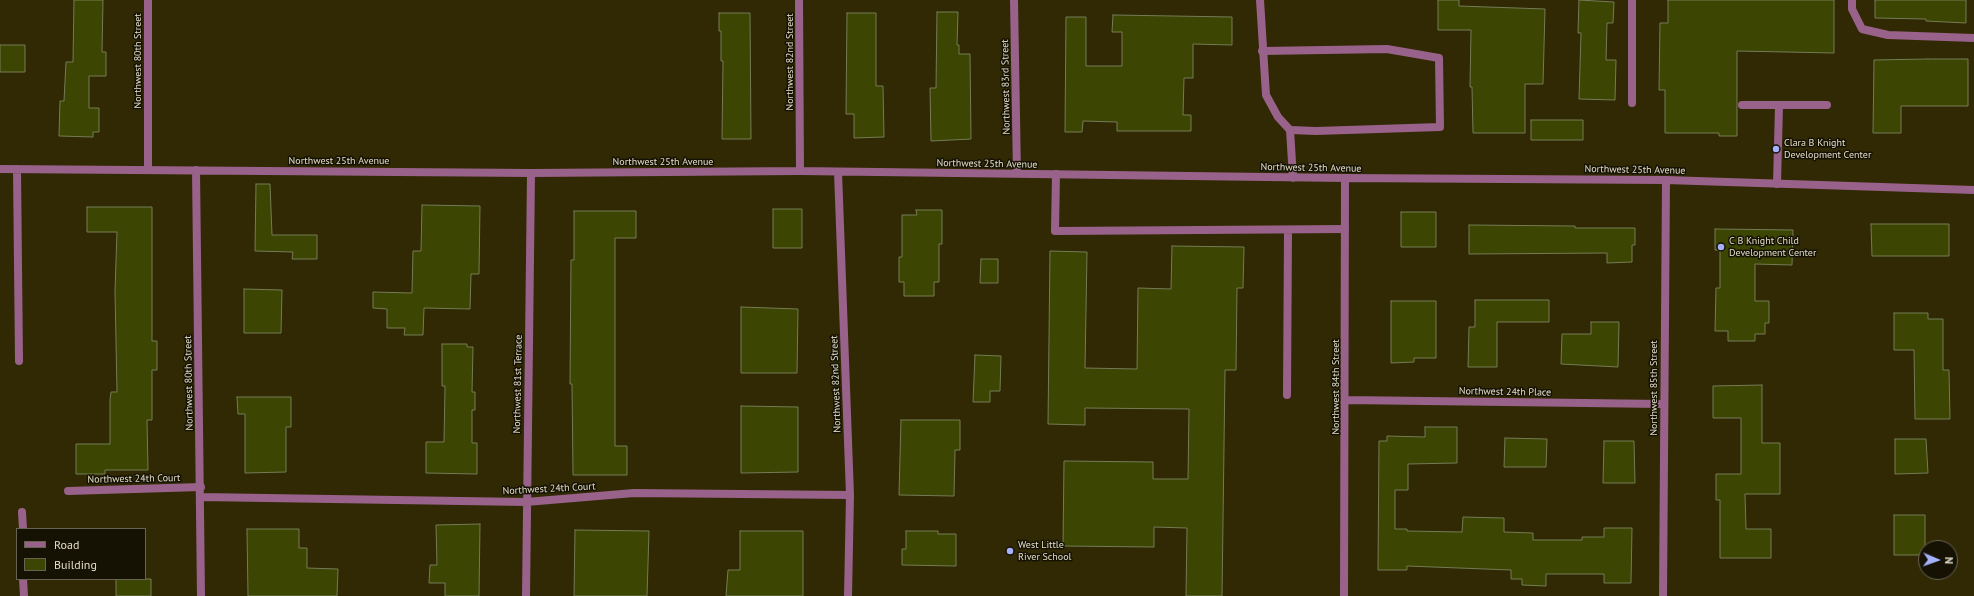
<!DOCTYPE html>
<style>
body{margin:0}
#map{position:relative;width:1974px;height:596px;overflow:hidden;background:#312903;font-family:"PT Sans",sans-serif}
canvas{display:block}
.legend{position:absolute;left:16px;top:528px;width:130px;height:52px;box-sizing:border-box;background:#151204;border:1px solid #676353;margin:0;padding:5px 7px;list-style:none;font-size:12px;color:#e2ddc9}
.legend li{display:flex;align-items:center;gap:8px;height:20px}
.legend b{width:20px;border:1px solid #676353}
.north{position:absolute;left:1918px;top:540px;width:40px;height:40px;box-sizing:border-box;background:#151204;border:1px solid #676353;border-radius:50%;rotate:92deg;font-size:11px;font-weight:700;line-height:16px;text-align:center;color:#e2ddc9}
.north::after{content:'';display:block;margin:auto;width:14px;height:18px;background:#a6b1fc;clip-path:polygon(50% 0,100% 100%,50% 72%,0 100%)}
</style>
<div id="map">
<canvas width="1974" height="596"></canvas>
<ul class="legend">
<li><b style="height:5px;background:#99628a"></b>Road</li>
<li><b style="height:11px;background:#3c4502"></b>Building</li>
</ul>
<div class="north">N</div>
</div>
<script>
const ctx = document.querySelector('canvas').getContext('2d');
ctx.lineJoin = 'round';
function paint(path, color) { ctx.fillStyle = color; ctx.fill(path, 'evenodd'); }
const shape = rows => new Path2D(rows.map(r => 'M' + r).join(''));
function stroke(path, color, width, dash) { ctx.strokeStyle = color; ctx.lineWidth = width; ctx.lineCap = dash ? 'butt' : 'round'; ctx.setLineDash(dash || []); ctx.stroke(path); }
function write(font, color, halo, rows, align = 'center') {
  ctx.font = font + ' "PT Sans",sans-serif'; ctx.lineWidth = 3; ctx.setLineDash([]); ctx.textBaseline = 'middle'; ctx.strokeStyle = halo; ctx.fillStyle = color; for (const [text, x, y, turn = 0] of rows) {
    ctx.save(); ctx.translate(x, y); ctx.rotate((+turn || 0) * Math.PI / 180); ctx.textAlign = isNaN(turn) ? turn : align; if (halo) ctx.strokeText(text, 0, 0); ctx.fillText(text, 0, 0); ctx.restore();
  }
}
const building = shape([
 [74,0,103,0,102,52,106,52,106,76,89,76,89,108,99,108,99,132,93,132,93,137,59,136,60,101,64,101,66,62,73,62,74,0],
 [1438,0,1459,0,1459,6,1545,9,1543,84,1525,84,1525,133,1473,133,1472,87,1470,87,1471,30,1438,30,1438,0],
 [1579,0,1614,2,1613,23,1607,23,1606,60,1616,60,1615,100,1579,99,1581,33,1578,33,1579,0],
 [1668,0,1834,0,1834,53,1737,51,1737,136,1719,136,1719,133,1665,133,1665,90,1659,90,1660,23,1668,23,1668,0],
 [1875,0,1966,0,1966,23,1926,21,1926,19,1875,18,1875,0],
 [937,12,958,12,957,45,959,45,959,54,970,54,971,139,931,141,930,88,936,88,937,12],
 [719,13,750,13,751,139,722,139,723,61,721,61,721,31,719,31,719,13],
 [847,13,876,13,876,86,883,86,884,137,854,138,854,114,846,114,847,13],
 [1113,15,1232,17,1232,45,1193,44,1193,78,1184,78,1183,115,1191,115,1191,131,1117,131,1117,122,1083,121,1082,132,1065,132,1066,17,1086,17,1086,66,1122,66,1122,32,1112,32,1113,15],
 [0,45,25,45,25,72,0,72,0,45],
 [1928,59,1968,59,1968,106,1901,106,1901,133,1873,133,1874,60,1928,59],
 [1531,120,1583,120,1583,140,1531,140,1531,120],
 [256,184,270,184,272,235,317,235,317,259,292,259,293,252,255,251,256,184],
 [422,205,480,206,479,274,471,274,470,309,424,308,423,335,404,335,405,328,387,328,387,309,373,308,373,292,412,293,413,251,421,251,422,205],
 [87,207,152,207,152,341,157,341,157,370,152,370,152,420,147,420,148,470,105,470,105,474,76,474,76,444,110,444,110,400,111,392,117,392,115,291,117,232,87,232,87,207],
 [773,209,802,209,802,248,773,248,773,209],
 [916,210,942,210,942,244,939,244,939,282,934,282,934,296,904,296,904,282,899,282,899,257,902,257,902,215,917,215,916,210],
 [574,211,636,211,636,238,615,238,615,446,627,446,627,475,573,475,572,384,570,384,571,260,574,260,574,211],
 [1401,212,1436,212,1436,247,1401,247,1401,212],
 [1871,224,1949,224,1949,256,1872,256,1871,224],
 [1469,225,1575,226,1575,228,1635,228,1635,245,1632,245,1632,262,1607,263,1607,253,1469,254,1469,225],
 [1715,229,1793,230,1792,265,1755,264,1755,301,1769,301,1769,323,1765,323,1765,334,1755,334,1755,341,1728,341,1728,331,1715,331,1716,288,1720,288,1720,250,1715,250,1715,229],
 [1172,246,1244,247,1243,288,1237,288,1236,370,1225,370,1222,596,1186,596,1187,528,1154,527,1154,547,1063,546,1064,461,1153,462,1153,479,1188,479,1189,409,1085,408,1085,425,1048,424,1050,251,1087,252,1085,368,1137,369,1138,288,1171,289,1172,246],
 [981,259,998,259,998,283,980,283,981,259],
 [244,289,282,290,281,333,244,333,244,289],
 [1475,300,1549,300,1549,322,1497,322,1497,367,1468,367,1469,327,1475,327,1475,300],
 [1391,301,1436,301,1436,358,1414,358,1414,362,1391,363,1391,301],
 [741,307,798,309,797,373,741,373,741,307],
 [1894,313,1928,313,1928,319,1943,319,1943,370,1949,370,1950,419,1915,419,1914,350,1894,350,1894,313],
 [1591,322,1619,322,1618,367,1561,364,1562,334,1591,334,1591,322],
 [442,344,467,344,467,347,473,347,472,392,475,392,475,410,472,410,472,443,477,443,477,474,426,473,426,442,444,442,445,386,442,386,442,344],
 [975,355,1001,356,1000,391,990,391,990,402,973,402,975,355],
 [1762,385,1762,443,1780,443,1780,494,1745,494,1746,529,1771,529,1771,558,1720,558,1720,500,1716,500,1716,474,1741,474,1741,418,1713,418,1713,386,1762,385],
 [237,397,291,397,291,427,286,427,286,472,245,473,245,414,238,414,237,397],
 [741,406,798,407,798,472,741,473,741,406],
 [901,420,960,420,960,450,955,450,954,496,899,495,901,420],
 [1425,427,1457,427,1457,463,1408,464,1408,490,1395,490,1395,529,1407,529,1407,531,1462,532,1463,517,1504,518,1504,532,1533,533,1533,540,1582,540,1582,537,1604,537,1604,528,1632,528,1631,583,1604,583,1604,574,1546,574,1546,586,1522,585,1522,579,1511,579,1511,570,1407,566,1407,570,1378,570,1379,441,1387,441,1387,436,1425,437,1425,427],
 [1505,438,1547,439,1546,467,1504,467,1505,438],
 [1895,439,1926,439,1928,473,1895,474,1895,439],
 [1604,441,1634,441,1635,483,1603,483,1604,441],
 [1894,515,1925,515,1925,555,1894,555,1894,515],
 [480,524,479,596,445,596,445,583,429,583,430,565,437,565,436,525,480,524],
 [247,529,299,529,299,548,307,548,307,568,338,569,337,596,248,596,247,529],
 [575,530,649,531,647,596,574,596,575,530],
 [740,531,803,531,803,596,726,596,728,570,740,570,740,531],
 [906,531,938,531,938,534,956,534,956,566,902,565,902,549,906,549,906,531],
 [116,579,151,579,151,596,116,596,116,579]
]);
const service = shape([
 [1262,51,1387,49,1439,58,1440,127,1316,131,1290,130],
 [1742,105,1827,105],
 [1056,174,1055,231,1345,229],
 [1777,184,1779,105],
 [1287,395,1288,230],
 [68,491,201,487]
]);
const minor = shape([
 [799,0,800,171],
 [1014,0,1017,174],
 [1260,0,1266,95,1278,117,1290,130,1293,178],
 [1852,0,1852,9,1862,29,1888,35,1974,38],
 [1632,103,1632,0],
 [0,169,531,173,800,171,1345,178,1666,180,1974,190],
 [17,169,19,361],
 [148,170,148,0],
 [196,170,201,596],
 [838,172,850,495,848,596],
 [1346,400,1663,404],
 [201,497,526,502,634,493,850,495],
 [22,512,23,529],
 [23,579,24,596],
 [526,596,531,173],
 [1344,596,1345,178],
 [1663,596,1666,180]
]);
const markers = [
 [1776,149,4,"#a6b1fc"],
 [1721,247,4,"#a6b1fc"],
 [1010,551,4,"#a6b1fc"]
];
const streetNames = [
 ["Northwest 80th Street",138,61,-90],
 ["Northwest 82nd Street",790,62,-90],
 ["Northwest 83rd Street",1006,87,-91],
 ["Northwest 25th Avenue",339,161],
 ["Northwest 25th Avenue",663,162],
 ["Northwest 25th Avenue",987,164,1],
 ["Northwest 25th Avenue",1311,168,1],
 ["Northwest 25th Avenue",1635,170,1],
 ["Northwest 80th Street",189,383,-91],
 ["Northwest 81st Terrace",518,384,-89],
 ["Northwest 82nd Street",836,384,-92],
 ["Northwest 84th Street",1336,387,-90],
 ["Northwest 85th Street",1654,388,-90],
 ["Northwest 24th Place",1505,392,1],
 ["Northwest 24th Court",134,479,-1],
 ["Northwest 24th Court",549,489,-3]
];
const poiNames = [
 ["Clara B Knight",1784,143],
 ["Development Center",1784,155],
 ["C B Knight Child",1729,241],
 ["Development Center",1729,253],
 ["West Little",1018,545],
 ["River School",1018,557]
];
paint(building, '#3c4502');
stroke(building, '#747c56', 1);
stroke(service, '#99628a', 8);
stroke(minor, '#99628a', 8);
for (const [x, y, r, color] of markers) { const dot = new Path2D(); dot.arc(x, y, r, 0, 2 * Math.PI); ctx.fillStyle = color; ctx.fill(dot); stroke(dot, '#151204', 1.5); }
write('10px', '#e2ddc9', '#151204', streetNames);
write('10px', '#e2ddc9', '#151204', poiNames, 'left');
</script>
